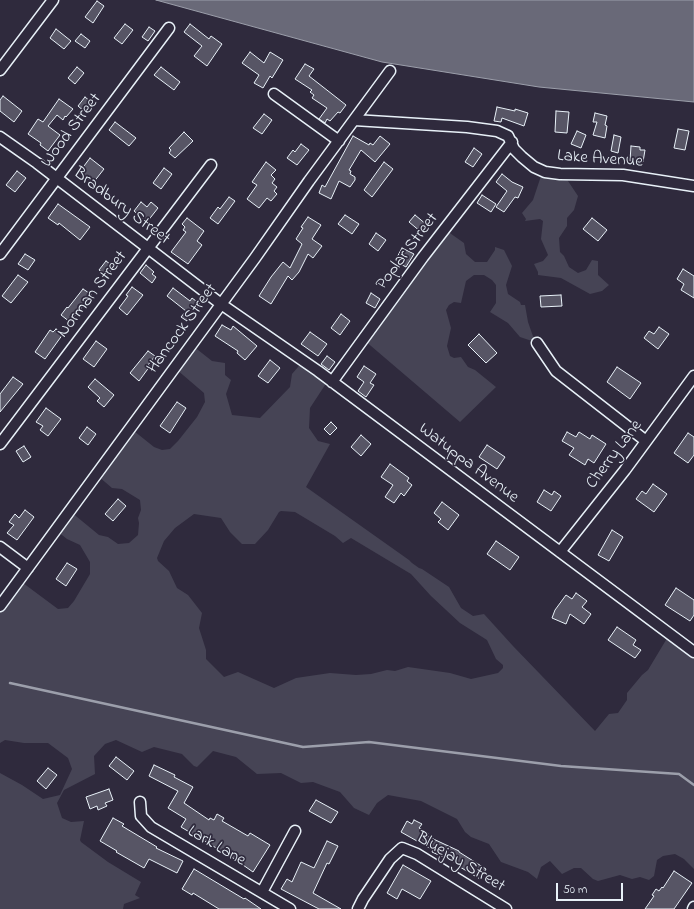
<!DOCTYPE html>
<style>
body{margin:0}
#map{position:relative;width:694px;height:909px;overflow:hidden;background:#2f2a3d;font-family:"Indie Flower",sans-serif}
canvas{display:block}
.scale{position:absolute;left:556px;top:883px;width:67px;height:18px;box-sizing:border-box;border:2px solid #e8f1f8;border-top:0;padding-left:5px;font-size:12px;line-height:14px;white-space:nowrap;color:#e8f1f8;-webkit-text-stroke:3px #2f2a3d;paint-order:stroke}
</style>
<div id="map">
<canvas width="694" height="909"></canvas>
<div class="scale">50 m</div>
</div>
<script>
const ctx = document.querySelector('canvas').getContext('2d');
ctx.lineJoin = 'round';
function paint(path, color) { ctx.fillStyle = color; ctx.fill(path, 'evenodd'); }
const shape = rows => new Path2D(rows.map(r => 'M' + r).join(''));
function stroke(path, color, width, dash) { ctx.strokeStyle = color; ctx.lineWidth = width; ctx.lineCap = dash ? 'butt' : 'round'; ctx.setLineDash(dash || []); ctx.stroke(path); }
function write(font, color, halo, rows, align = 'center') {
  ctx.font = font + ' "Indie Flower",sans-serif'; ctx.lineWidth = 3.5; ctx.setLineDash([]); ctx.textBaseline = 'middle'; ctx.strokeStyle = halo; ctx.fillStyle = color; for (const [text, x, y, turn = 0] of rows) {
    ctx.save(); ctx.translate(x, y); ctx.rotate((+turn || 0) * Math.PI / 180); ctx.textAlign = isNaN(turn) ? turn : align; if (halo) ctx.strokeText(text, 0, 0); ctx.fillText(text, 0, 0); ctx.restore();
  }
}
const green = shape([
 [542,173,564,175,578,196,574,210,567,218,567,226,559,238,560,252,564,256,569,267,578,273,586,270,592,260,598,261,598,275,609,285,602,291,590,294,561,278,538,275,538,272,534,264,543,261,548,255,541,239,543,221,540,219,525,221,526,219,522,213,533,200],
 [447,231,464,243,466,254,475,262,487,262,495,250,495,247,504,250,512,266,506,285,508,294,520,302,521,305,525,305,528,322,535,342,520,337,508,323,490,312,496,303,496,285,492,280,484,275,474,275,466,281,461,303,454,302,449,305,446,310,451,328,447,346,450,356,454,358,461,357,468,367,475,370,496,387,460,422,364,340],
 [193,346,212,361,225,363,225,375,231,380,226,394,232,415,260,418,290,387,292,374,304,360,327,382,310,408,309,428,318,441,330,444,306,487,409,560,412,563,419,568,422,569,449,587,461,608,473,616,484,614,513,646,595,731,609,714,618,713,627,700,627,693,642,675,648,670,669,635,694,652,694,869,684,859,675,854,663,856,657,860,654,876,649,880,640,877,632,879,620,875,598,881,593,879,581,868,574,868,562,874,550,861,541,867,537,879,528,872,501,862,489,844,471,837,465,832,457,819,421,801,388,795,377,803,369,815,354,808,340,792,313,782,301,783,281,773,257,774,236,757,213,751,197,767,194,766,182,754,154,747,142,752,116,740,105,744,94,756,95,774,64,790,57,803,62,818,71,822,84,821,80,840,81,842,108,862,141,882,135,895,140,898,124,904,123,909,0,909,0,773,22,785,43,799,60,795,72,769,68,758,48,743,24,743,5,740,0,743,0,606,23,583,58,609,68,608,74,601,90,574,90,562,80,545,67,539,57,531,71,512,99,535,108,537,118,544,129,543,138,535,139,523,138,518,141,510,140,500,122,489,112,488,98,476,134,431,154,447,162,450,170,449,178,441,197,417,205,402,204,393,176,369],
 [281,511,295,512,335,536,343,543,351,538,411,574,431,596,460,623,487,640,496,659,503,665,503,668,498,673,471,679,450,673,408,667,395,671,387,670,371,674,356,675,330,673,296,678,274,688,238,672,224,677,206,659,206,650,199,628,202,613,188,595,177,588,169,571,158,561,157,558,164,541,175,528,194,514,221,518,230,532,242,544,255,544,268,530,279,512]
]);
const water = shape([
 [156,0,694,0,694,102,539,87,382,62,156,0]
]);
const stream = shape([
 [10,683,303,747,369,742,561,766,679,774,694,785]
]);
const building = shape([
 [97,1,104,6,93,23,85,17,97,1],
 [125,24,133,30,122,44,114,38,125,24],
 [190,24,209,39,211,36,222,44,207,66,194,56,202,46,184,32,190,24],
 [149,27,155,31,148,41,142,37,149,27],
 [56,29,71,41,64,49,50,38,56,29],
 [81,34,90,41,85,48,75,41,81,34],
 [250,52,264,63,270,52,283,60,272,78,270,76,263,88,254,83,259,75,242,63,250,52],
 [305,64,314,69,309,76,346,105,340,113,338,112,330,121,327,119,325,123,319,119,327,108,312,98,314,95,310,92,312,90,295,79,305,64],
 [77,67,84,73,75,84,68,78,77,67],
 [161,67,180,82,174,90,154,75,161,67],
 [3,96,22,111,14,122,0,111,0,100,3,96],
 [85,97,91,102,85,112,78,106,85,97],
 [59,99,73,109,66,117,65,116,63,120,57,115,48,126,60,135,48,151,40,145,41,143,28,134,38,119,43,122,59,99],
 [497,107,515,111,515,109,528,113,524,126,502,118,501,122,494,121,497,107],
 [556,111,569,112,567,133,555,132,556,111],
 [595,113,607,116,605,125,607,126,605,138,593,135,597,122,593,122,595,113],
 [264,114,272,120,262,134,253,128,264,114],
 [115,122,136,138,129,146,109,130,115,122],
 [678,129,689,131,685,150,674,148,678,129],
 [577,131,586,135,581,148,571,144,577,131],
 [184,132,193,141,175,158,169,153,171,150,169,148,184,132],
 [614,135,621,137,618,153,611,151,614,135],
 [353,136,369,145,370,143,373,145,380,136,390,144,375,162,361,150,349,170,351,171,350,174,355,177,355,180,350,187,339,181,331,199,319,193,322,185,325,187,353,136],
 [301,144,309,150,297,165,287,158,293,150,295,152,301,144],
 [631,146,640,147,640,150,645,150,643,162,630,161,631,146],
 [474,148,482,154,473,167,465,162,474,148],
 [90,158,104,169,93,183,81,173,82,172,81,170,90,158],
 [266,162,276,170,271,175,275,179,272,183,277,187,274,191,277,194,271,201,267,198,259,208,247,199,257,185,252,182,266,162],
 [384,162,393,169,372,197,364,190,384,162],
 [164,168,172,174,161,189,153,183,164,168],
 [17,171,26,178,15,192,6,185,17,171],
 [502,174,512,182,523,187,518,198,515,197,504,212,496,207,507,191,496,182,502,174],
 [482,195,496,204,491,212,477,203,482,195],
 [229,197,235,201,218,224,210,218,218,207,220,209,229,197],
 [141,202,147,207,151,202,158,208,147,222,134,211,141,202],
 [58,204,90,227,80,240,59,223,58,225,48,218,58,204],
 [345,215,359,224,352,234,338,224,345,215],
 [415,215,427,225,421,232,409,222,415,215],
 [308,217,321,225,312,239,322,246,313,258,308,254,299,272,292,280,288,276,271,304,259,296,271,277,283,262,290,268,302,244,296,239,303,228,301,227,308,217],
 [187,218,204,231,197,241,202,245,188,264,171,252,186,232,183,230,185,227,182,224,187,218],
 [592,218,607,230,598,241,583,229,592,218],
 [376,233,386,240,378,251,369,244,376,233],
 [402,248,414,254,406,267,395,261,402,248],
 [25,254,35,260,28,270,18,264,25,254],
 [106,261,114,267,107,276,99,270,106,261],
 [146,265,154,272,152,274,156,277,152,283,140,273,146,265],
 [683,269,694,276,694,298,681,290,684,284,677,279,683,269],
 [18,275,28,282,11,303,2,296,18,275],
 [132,287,143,295,127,315,119,308,128,296,126,295,132,287],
 [173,288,190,301,192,298,200,304,187,321,181,317,186,311,167,296,173,288],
 [83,289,92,295,70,322,61,315,67,307,68,308,83,289],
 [371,293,380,299,375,308,366,303,371,293],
 [561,295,562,306,541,307,540,296,561,295],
 [341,314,350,321,340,335,331,328,341,314],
 [222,325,231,330,233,326,257,346,245,360,237,353,238,351,215,336,222,325],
 [659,327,669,334,658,349,644,338,649,331,654,334,659,327],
 [56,329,63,334,45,359,35,352,50,330,53,332,56,329],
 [310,332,327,344,318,356,301,344,310,332],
 [479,334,497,353,486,363,468,345,479,334],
 [96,341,107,349,94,367,83,359,96,341],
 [148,351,155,356,148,365,150,366,139,381,130,373,148,351],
 [327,356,335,362,329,370,321,364,327,356],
 [270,360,280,368,268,383,258,376,270,360],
 [364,366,376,374,370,383,374,385,366,397,358,391,364,382,357,377,364,366],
 [617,367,641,383,630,399,607,382,617,367],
 [13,377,23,384,0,412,0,394,13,377],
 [95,379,114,395,104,407,97,401,100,398,88,387,95,379],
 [177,402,186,408,170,433,160,426,177,402],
 [46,408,61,419,48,436,40,430,43,426,36,422,46,408],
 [331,422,337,428,330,435,324,429,331,422],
 [87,427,96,434,88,445,79,438,87,427],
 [567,432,576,437,579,432,590,439,592,435,606,444,594,463,588,459,585,465,569,455,574,448,562,441,567,432],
 [688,433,694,437,694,455,688,463,674,453,688,433],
 [361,435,371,444,361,456,351,447,361,435],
 [487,445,505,457,497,469,479,457,487,445],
 [24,446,31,457,23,462,16,451,24,446],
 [390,464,409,478,407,481,412,485,404,496,401,493,394,503,385,497,393,485,381,477,390,464],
 [653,484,667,494,654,512,636,499,642,491,646,494,653,484],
 [544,490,552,495,554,491,561,496,551,511,537,502,544,490],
 [118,499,126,506,113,521,105,514,118,499],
 [442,502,459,515,448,530,438,522,441,519,434,513,442,502],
 [25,510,34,517,17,540,7,533,14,525,9,522,15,514,19,518,25,510],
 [612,530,623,537,609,561,598,555,612,530],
 [496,541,519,557,510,570,487,554,496,541],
 [67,563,77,569,66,586,56,579,67,563],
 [676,588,694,600,694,615,690,621,665,605,676,588],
 [576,593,587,601,582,607,591,614,584,624,570,614,566,624,552,618,555,610,566,595,572,599,576,593],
 [617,627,636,640,633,645,641,650,635,658,608,640,617,627],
 [116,757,134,771,127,780,109,766,116,757],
 [154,765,175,775,174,777,193,787,184,803,209,820,210,818,214,820,217,814,224,818,222,821,248,836,250,833,270,845,253,872,233,858,181,827,186,819,168,808,178,791,149,776,154,765],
 [48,768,57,775,46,789,37,781,48,768],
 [109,789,113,800,105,803,107,806,98,810,97,806,90,809,86,797,109,789],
 [316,800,338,812,331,823,309,811,316,800],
 [113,818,124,824,122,826,157,847,156,848,183,861,177,873,149,859,144,868,116,852,117,851,100,841,113,818],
 [414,820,422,824,419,828,428,833,427,836,459,851,459,852,486,869,480,879,460,867,461,865,432,852,433,850,401,832,407,821,412,824,414,820],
 [327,841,338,846,329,864,327,863,313,893,341,909,319,909,281,889,287,879,292,882,301,862,314,868,327,841],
 [403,865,431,881,420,899,402,889,397,899,387,893,403,865],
 [194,869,244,899,245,898,261,909,219,909,193,893,192,895,182,889,194,869],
 [674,871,692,883,674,909,645,909,654,896,652,895,656,889,659,891,662,887,663,888,674,871]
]);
const minor = shape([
 [0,70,53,0],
 [274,94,339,141],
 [354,120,467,127,497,131,508,136,514,149,522,157,534,167,545,172,560,174,623,175,694,186],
 [0,137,37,163,221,304,318,371,694,652],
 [0,254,169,28],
 [537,343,556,371,646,441],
 [332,382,423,257,512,142],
 [0,444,211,165],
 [0,547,28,568],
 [560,552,625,470,694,376],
 [0,606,255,258,309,181,390,71],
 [140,802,141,816,151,827,290,909],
 [262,892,295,831],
 [358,909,363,899,390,859,402,848,417,854,506,909],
 [693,909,694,907]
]);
const streetNames = [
 ["Wood Street",72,131,-53],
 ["Lake Avenue",600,160,4],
 ["Bradbury Street",121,207,37],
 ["Poplar Street",408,252,-53],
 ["Norman Street",93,295,-53],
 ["Hancock Street",183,329,-54],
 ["Cherry Lane",615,455,-53],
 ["Watuppa Avenue",468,464,37],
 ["Lark Lane",216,847,30],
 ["Bluejay Street",460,863,31]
];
paint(green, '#464455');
paint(water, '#696978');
stroke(water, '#9c9fab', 1);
stroke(stream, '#9c9fab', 2.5);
paint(building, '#575565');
stroke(building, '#e8f1f8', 1);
stroke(minor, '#e8f1f8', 13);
stroke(minor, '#2f2a3d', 10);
write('17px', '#e8f1f8', '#2f2a3d', streetNames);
</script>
